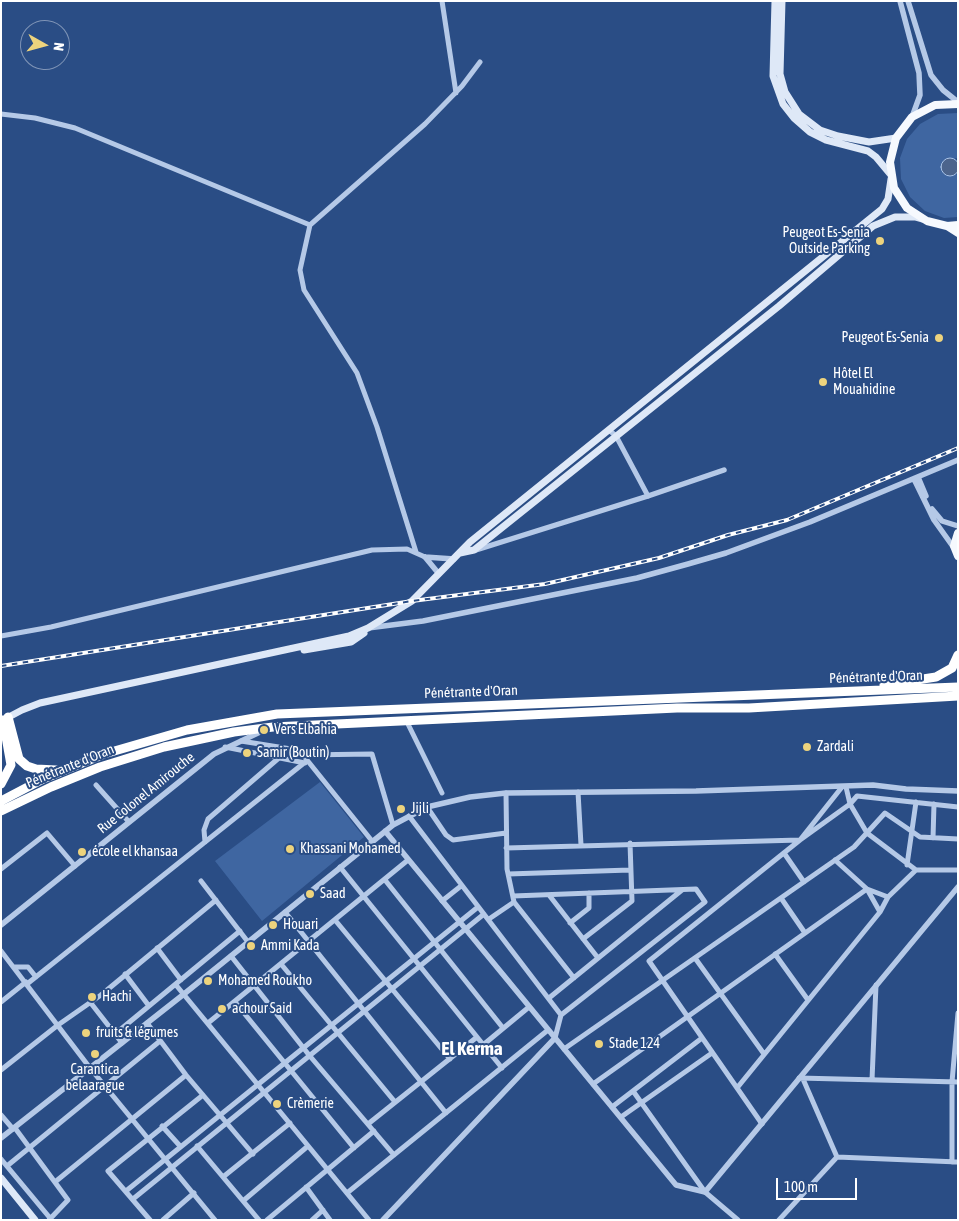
<!DOCTYPE html>
<meta charset="utf-8">
<style>
body{margin:0}
#map{position:relative;width:959px;height:1221px;overflow:hidden;background:#2a4d85;font-family:"Asap Condensed",sans-serif}
canvas{display:block}
.frame{position:absolute;inset:0;border:2px solid #fff;pointer-events:none}
.north{position:absolute;left:20px;top:20px;width:50px;height:50px;box-sizing:border-box;background:#2a4d85;border:1px solid #7f94b6;border-radius:50%;rotate:97deg;font-size:14px;font-weight:700;line-height:20px;text-align:center;color:#fff}
.north::after{content:'';display:block;margin:auto;width:18px;height:22px;background:#edd37d;clip-path:polygon(50% 0,100% 100%,50% 72%,0 100%)}
.scale{position:absolute;left:776px;top:1178px;width:81px;height:22px;box-sizing:border-box;border:2px solid #fff;border-top:0;padding-left:6px;font-size:15px;line-height:18px;white-space:nowrap;color:#fff;-webkit-text-stroke:4px #2a4d85;paint-order:stroke}
</style>
<div id="map">
<canvas width="959" height="1221"></canvas>
<div class="frame"></div>
<div class="north">N</div>
<div class="scale">100 m</div>
</div>
<script>
const ctx = document.querySelector('canvas').getContext('2d');
ctx.lineJoin = 'round';
function paint(path, color) { ctx.fillStyle = color; ctx.fill(path, 'evenodd'); }
const shape = rows => new Path2D(rows.map(r => 'M' + r).join(''));
function stroke(path, color, width, dash) { ctx.strokeStyle = color; ctx.lineWidth = width; ctx.lineCap = dash ? 'butt' : 'round'; ctx.setLineDash(dash || []); ctx.stroke(path); }
function write(font, color, halo, rows, align = 'center') {
  ctx.font = font + ' "Asap Condensed",sans-serif'; ctx.lineWidth = 4; ctx.setLineDash([]); ctx.textBaseline = 'middle'; ctx.strokeStyle = halo; ctx.fillStyle = color; for (const [text, x, y, turn = 0] of rows) {
    ctx.save(); ctx.translate(x, y); ctx.rotate((+turn || 0) * Math.PI / 180); ctx.textAlign = isNaN(turn) ? turn : align; if (halo) ctx.strokeText(text, 0, 0); ctx.fillText(text, 0, 0); ctx.restore();
  }
}
const green = shape([
 [958,113,958,159,956,158,942,167,943,172,950,176,958,174,958,217,944,218,925,211,910,197,901,179,900,158,907,139,920,124,938,114],
 [320,782,364,837,262,921,215,861]
]);
const water = shape([
 '941 167a9 9 0 1 1 18 0a9 9 0 1 1-18 0Z'
]);
const minor = shape([
 [442,1,456,93],
 [1,114,35,118,75,128,310,225],
 [609,430,616,436,648,496],
 [416,552,377,427,357,373,304,290,300,270,310,225,425,124,462,86,480,62],
 [1,636,51,627,372,550,407,549,425,557],
 [406,720,442,793],
 [241,741,291,749,303,755,372,841],
 [225,747,305,763],
 [303,755,372,754,393,825],
 [96,785,129,822],
 [842,787,800,840,850,804,857,796,958,807],
 [846,787,850,804,867,833,916,870],
 [578,792,581,845],
 [427,807,446,835,453,840,506,833],
 [409,816,561,1015],
 [933,838,934,804],
 [205,842,204,830,208,819,280,757],
 [506,848,800,840,649,961,762,1124],
 [784,853,804,882],
 [907,865,916,802],
 [340,867,502,1068],
 [1,869,47,833,75,866],
 [508,874,630,870],
 [385,880,503,1028],
 [201,881,248,942],
 [549,895,598,958],
 [513,896,696,889,705,902,561,1015,555,1038],
 [781,898,805,933],
 [442,901,461,886],
 [514,902,574,978],
 [285,912,446,1113],
 [880,912,867,889,888,897],
 [489,919,514,902,507,869,506,793],
 [335,920,450,1059],
 [570,923,589,908,589,893],
 [583,939,632,901,630,843],
 [157,948,181,980],
 [1,951,90,1068,215,1220],
 [775,954,808,1000],
 [231,956,309,1055,394,1155],
 [695,958,764,1054],
 [281,964,395,1102],
 [14,967,28,967,36,977],
 [125,974,149,1006],
 [27,984,304,763],
 [176,985,369,1220],
 [549,998,682,890],
 [1,1002,26,982],
 [90,1002,122,1043],
 [235,1002,354,1148],
 [147,1023,186,1075,253,1154],
 [208,1023,408,860],
 [115,1034,240,931],
 [483,1045,529,1007],
 [564,1049,854,847,885,813,920,837,958,839],
 [1,1070,58,1025,101,995,216,900],
 [799,1078,958,1082],
 [803,1079,837,1157],
 [872,1080,876,985],
 [593,1084,867,889,835,860],
 [737,1088,880,912,888,897,916,870,958,870],
 [633,1091,705,1192,738,1220],
 [612,1107,702,1038],
 [1,1115,13,1129],
 [621,1117,712,1053],
 [368,1124,477,1037],
 [162,1126,180,1146],
 [15,1128,68,1200,49,1220],
 [197,1146,259,1220],
 [1,1159,50,1218],
 [952,1162,952,1082,958,1013],
 [7,1166,160,1041],
 [223,1177,290,1123],
 [55,1182,186,1075],
 [306,1187,330,1220],
 [126,1191,478,907],
 [347,1193,548,1030],
 [133,1199,484,914],
 [243,1201,308,1146],
 [150,1220,108,1171,203,1095],
 [163,1220,194,1193],
 [267,1220,374,1131],
 [312,1220,323,1210],
 [779,1220,837,1157,958,1162]
]);
const tertiary = shape([
 [900,1,919,73,920,95,912,117],
 [908,1,931,75,943,90,958,102],
 [918,477,926,496],
 [914,479,934,520,954,548],
 [932,509,942,521,958,526],
 [476,550,648,496,724,470],
 [425,557,454,559],
 [425,557,439,574],
 [368,628,423,621,637,578,688,564,726,553,810,522,958,460],
 [385,831,676,1185,705,1192,958,887],
 [1,925,214,754,260,732],
 [1,1138,184,994,393,825,427,807,470,797,506,793,696,791,873,785,906,789,958,791],
 [383,1220,555,1038]
]);
const secondary = shape([
 [775,1,773,76,783,104,794,118,810,132,826,140,868,151,876,157,891,175],
 [782,1,780,74,785,92,799,114,820,130,838,136,869,142,896,138],
 [460,553,474,550,779,306,873,226,895,217,915,217,922,219],
 [304,650,351,642,364,633],
 [5,719,22,710,40,703,349,636,368,628,412,601,470,542,882,209,888,199,891,179],
 [1,1178,35,1220]
]);
const primary = shape([
 [958,104,935,105,912,117,896,138,890,162,894,188,907,208,927,221,947,226,958,225],
 [947,226,958,233],
 [958,533,954,546,958,556]
]);
const motorway = shape([
 [884,685,936,677,952,668,958,655],
 [8,717,19,759,27,766,36,769,56,770],
 [1,784,11,765,3,720],
 [1,801,43,779,104,754,187,730,277,714,958,687],
 [1,811,51,787,100,767,164,747,234,732,273,727,677,708,749,708,958,696]
]);
const rail = shape([
 [1,666,412,601,545,584,659,558,728,535,787,520,958,448]
]);
const markers = [
 [880,241,5,"#edd37d"],
 [939,338,5,"#edd37d"],
 [823,382,5,"#edd37d"],
 [264,730,5,"#edd37d"],
 [807,747,5,"#edd37d"],
 [247,753,5,"#edd37d"],
 [401,809,5,"#edd37d"],
 [290,849,5,"#edd37d"],
 [82,852,5,"#edd37d"],
 [310,894,5,"#edd37d"],
 [273,925,5,"#edd37d"],
 [251,946,5,"#edd37d"],
 [208,981,5,"#edd37d"],
 [92,997,5,"#edd37d"],
 [222,1009,5,"#edd37d"],
 [86,1033,5,"#edd37d"],
 [599,1044,5,"#edd37d"],
 [95,1054,5,"#edd37d"],
 [277,1104,5,"#edd37d"]
];
const poiNames = [
 ["Peugeot Es-Senia",870,233,"right"],
 ["Outside Parking",870,249,"right"],
 ["Peugeot Es-Senia",929,338,"right"],
 ["Hôtel El",833,374],
 ["Mouahidine",833,390],
 ["Vers Elbahia",274,730],
 ["Zardali",817,747],
 ["Samir (Boutin)",257,753],
 ["Jijli",411,809],
 ["Khassani Mohamed",300,849],
 ["école el khansaa",92,852],
 ["Saad",320,894],
 ["Houari",283,925],
 ["Ammi Kada",261,946],
 ["Mohamed Roukho",218,981],
 ["Hachi",102,997],
 ["achour Said",232,1009],
 ["fruits & légumes",96,1033],
 ["Stade 124",609,1044],
 ["Carantica",95,1070,"center"],
 ["belaarague",95,1086,"center"],
 ["Crèmerie",287,1104]
];
const streetNames = [
 ["Pénétrante d'Oran",876,677,-2],
 ["Pénétrante d'Oran",471,692,-2],
 ["Pénétrante d'Oran",70,766,-22],
 ["Rue Colonel Amirouche",146,793,-39]
];
const districtNames = [
 ["El Kerma",472,1049]
];
paint(green, '#3f66a1');
paint(water, '#4c648c');
stroke(water, '#aac3e7', 1);
stroke(minor, '#b5c9e7', 5);
stroke(tertiary, '#b5c9e7', 5.5);
stroke(secondary, '#dee8f7', 7);
stroke(primary, '#f6f9fe', 8);
stroke(motorway, '#fff', 9);
stroke(rail, '#fff', 4);
stroke(rail, '#2a4d85', 2, [5.5]);
for (const [x, y, r, color] of markers) { const dot = new Path2D(); dot.arc(x, y, r, 0, 2 * Math.PI); ctx.fillStyle = color; ctx.fill(dot); stroke(dot, '#2a4d85', 2); }
write('14px', '#fff', '#2a4d85', poiNames, 'left');
write('14px', '#fff', '#2a4d85', streetNames);
write('bold 19px', '#fff', '#2a4d85', districtNames);
</script>
